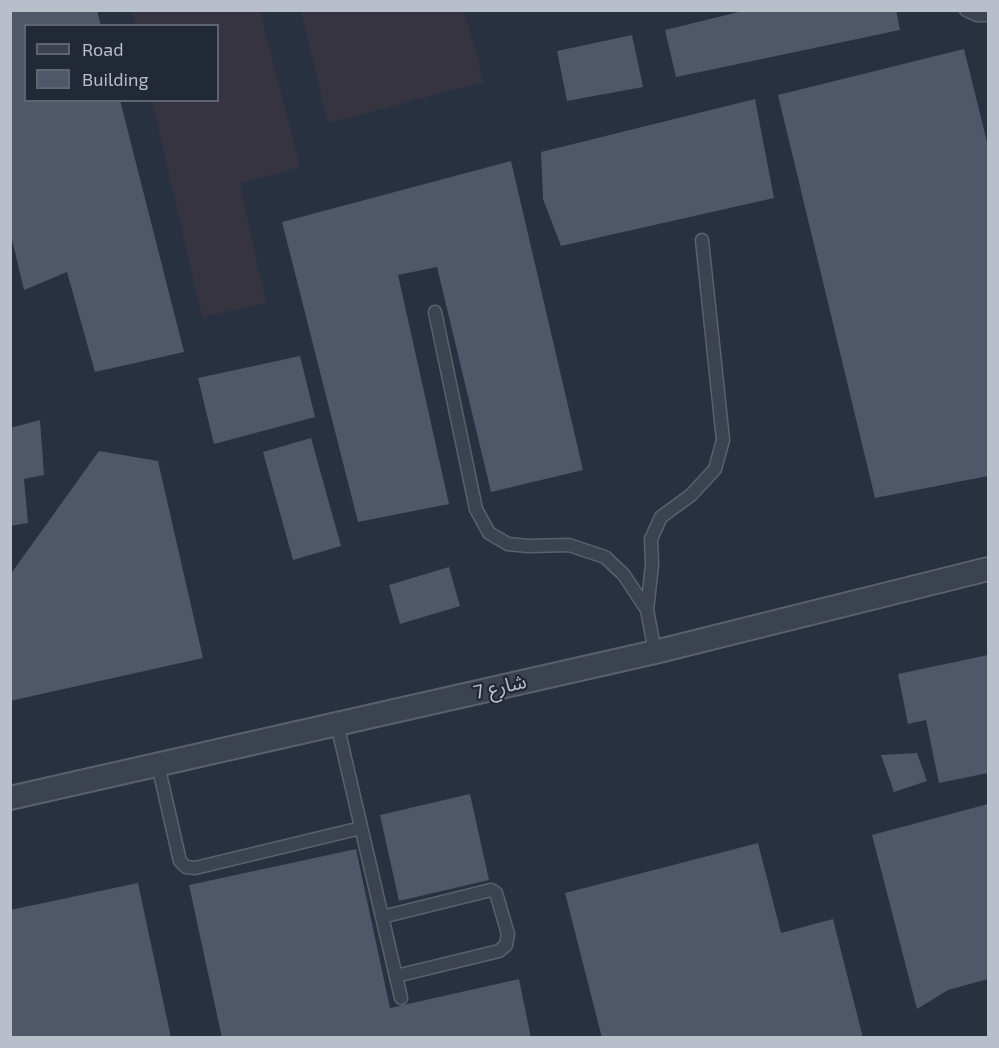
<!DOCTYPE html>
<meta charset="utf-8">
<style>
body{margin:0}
#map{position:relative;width:999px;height:1048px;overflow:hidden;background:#283140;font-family:"Exo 2",sans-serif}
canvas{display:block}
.frame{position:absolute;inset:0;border:12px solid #b9bfca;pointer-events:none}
.legend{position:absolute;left:24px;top:24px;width:195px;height:78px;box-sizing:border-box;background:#212836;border:2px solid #5e6471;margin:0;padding:8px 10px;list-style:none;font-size:18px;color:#b9bfca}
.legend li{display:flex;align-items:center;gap:12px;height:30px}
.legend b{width:30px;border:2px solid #5e6471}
</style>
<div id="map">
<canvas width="999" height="1048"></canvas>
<div class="frame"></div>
<ul class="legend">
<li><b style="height:8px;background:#3c4350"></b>Road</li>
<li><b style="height:16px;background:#4f5869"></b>Building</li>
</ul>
</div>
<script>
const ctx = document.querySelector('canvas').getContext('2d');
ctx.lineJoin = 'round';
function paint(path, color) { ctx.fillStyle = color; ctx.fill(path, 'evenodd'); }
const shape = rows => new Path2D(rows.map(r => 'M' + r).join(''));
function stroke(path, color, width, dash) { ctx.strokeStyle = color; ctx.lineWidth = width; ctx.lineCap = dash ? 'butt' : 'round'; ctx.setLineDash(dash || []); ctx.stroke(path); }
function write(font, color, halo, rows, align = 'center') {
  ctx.font = font + ' "Exo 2","Noto Sans Arabic",sans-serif'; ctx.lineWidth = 4.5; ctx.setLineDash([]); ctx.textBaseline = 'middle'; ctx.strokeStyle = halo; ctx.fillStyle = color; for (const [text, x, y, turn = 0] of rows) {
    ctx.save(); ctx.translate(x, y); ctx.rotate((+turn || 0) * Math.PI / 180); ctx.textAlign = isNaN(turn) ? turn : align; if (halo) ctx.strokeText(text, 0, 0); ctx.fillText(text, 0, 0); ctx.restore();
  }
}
const medical = shape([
 [131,11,260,11,300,167,240,184,266,303,202,317,152,101,218,100,218,26,135,25],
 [301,11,464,11,484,82,328,123]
]);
const building = shape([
 [10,10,97,10,101,26,26,26,26,100,120,100,184,352,95,372,67,272,24,290,10,231],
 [747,10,896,10,900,30,676,77,665,30],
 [632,35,643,87,567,101,557,51],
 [964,49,988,146,988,476,875,498,778,95],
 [755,99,774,198,561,246,543,199,541,152],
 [511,161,583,470,491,492,437,267,398,275,449,504,358,522,282,222],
 [300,356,315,417,214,444,198,378],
 [40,420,44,475,24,479,28,523,10,526,10,428],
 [311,438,341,546,293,560,263,452],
 [99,451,158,461,203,658,10,701,10,575],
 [449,567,460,606,400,624,389,585],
 [988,655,988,773,939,783,926,720,908,724,898,674],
 [917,753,927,781,894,792,881,755],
 [470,794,489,880,399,901,380,815],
 [988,804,988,979,948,990,917,1009,872,835],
 [758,843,781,933,833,919,863,1038,602,1038,565,893],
 [356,849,390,1008,519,979,531,1038,222,1038,189,885],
 [138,883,171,1038,10,1038,10,910]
]);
const service = shape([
 [966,10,977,15,988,15],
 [435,312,476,509,489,533,508,544,528,546,569,545,605,557,624,575,647,610,655,652],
 [647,610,652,565,651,539,661,517,691,495,715,469,723,440,702,240],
 [337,724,401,998],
 [158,765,180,861,186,867,195,868,361,828],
 [382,917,491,890,496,893,508,934,506,945,499,951,396,976]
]);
const minor = shape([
 [10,798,655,652,988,569]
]);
const streetNames = [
 ["شارع 7",500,687,-13]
];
paint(medical, '#373442');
paint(building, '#4f5869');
stroke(service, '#5a616d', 15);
stroke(minor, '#5a616d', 26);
stroke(service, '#3c4350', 12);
stroke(minor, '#3c4350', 22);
write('20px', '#b9bfca', '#212836', streetNames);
</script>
